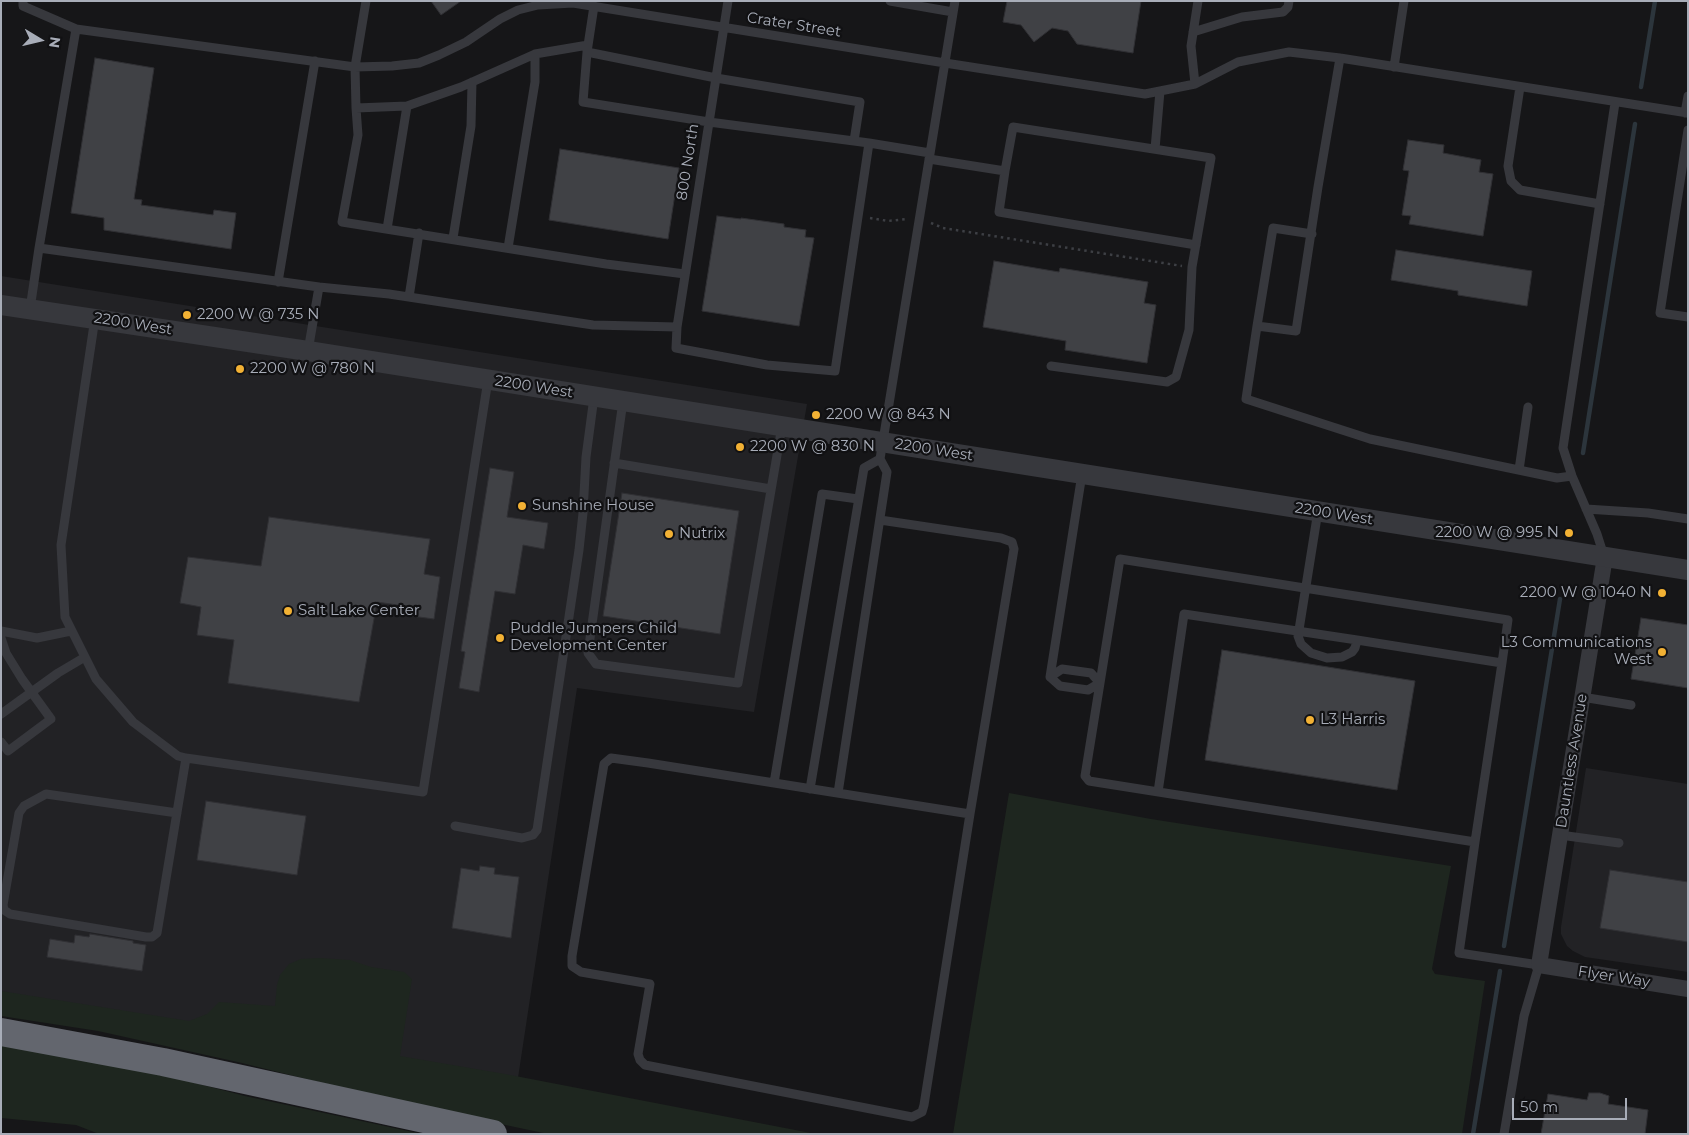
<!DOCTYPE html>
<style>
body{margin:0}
#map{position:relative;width:1689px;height:1135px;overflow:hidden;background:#161618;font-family:Montserrat,sans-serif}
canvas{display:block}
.frame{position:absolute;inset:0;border:2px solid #a8adb8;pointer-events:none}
.north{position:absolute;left:15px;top:15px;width:50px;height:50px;-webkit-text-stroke:4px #111113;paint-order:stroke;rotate:99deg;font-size:14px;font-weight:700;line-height:20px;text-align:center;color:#a8adb8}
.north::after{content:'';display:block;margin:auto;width:18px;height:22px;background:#a8adb8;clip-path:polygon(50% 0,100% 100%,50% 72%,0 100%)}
.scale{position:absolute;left:1512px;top:1098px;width:115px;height:22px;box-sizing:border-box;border:2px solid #a8adb8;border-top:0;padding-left:6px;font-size:15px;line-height:18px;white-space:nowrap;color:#a8adb8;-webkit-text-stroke:4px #111113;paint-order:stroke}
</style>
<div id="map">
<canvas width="1689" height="1135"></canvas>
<div class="frame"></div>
<div class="north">N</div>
<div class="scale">50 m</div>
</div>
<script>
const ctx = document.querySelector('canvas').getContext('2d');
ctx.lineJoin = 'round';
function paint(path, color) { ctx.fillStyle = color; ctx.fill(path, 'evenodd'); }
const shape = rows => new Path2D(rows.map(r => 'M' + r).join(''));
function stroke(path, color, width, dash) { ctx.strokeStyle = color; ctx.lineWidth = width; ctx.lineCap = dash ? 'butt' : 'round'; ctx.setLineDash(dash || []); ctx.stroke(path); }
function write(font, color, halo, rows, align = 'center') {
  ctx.font = font + ' Montserrat,sans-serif'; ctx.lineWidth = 4.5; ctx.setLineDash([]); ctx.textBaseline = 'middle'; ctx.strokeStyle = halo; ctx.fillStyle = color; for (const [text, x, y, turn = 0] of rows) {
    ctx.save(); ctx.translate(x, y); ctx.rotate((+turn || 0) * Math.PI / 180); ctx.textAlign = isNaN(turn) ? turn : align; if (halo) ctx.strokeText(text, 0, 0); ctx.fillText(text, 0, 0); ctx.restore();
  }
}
const built = shape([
 [1,276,807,404,754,712,577,688,513,1111,1,999],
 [1586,768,1688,784,1688,972,1585,957,1573,951,1567,946,1561,934,1561,927]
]);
const green = shape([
 [1009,793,1151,819,1451,866,1432,969,1435,974,1485,981,1462,1134,953,1134],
 [320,958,350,960,371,967,404,972,412,979,400,1056,505,1074,816,1134,548,1134,411,1105,242,1063,98,1031,1,1016,1,991,189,1021,207,1014,219,1002,275,1006,277,985,280,975,289,964,301,959],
 [1,1042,138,1068,245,1096,422,1134,99,1134,76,1125,1,1118]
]);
const stream = shape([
 [1641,87,1655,1],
 [1583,453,1635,124],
 [1504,946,1560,599],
 [1473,1134,1500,971]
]);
const building = shape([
 [431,1,461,1,441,15,431,1],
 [1007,1,1141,1,1133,53,1077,44,1068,31,1052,28,1034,42,1021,25,1003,22,1007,1],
 [95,58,154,68,134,199,142,200,141,205,213,215,214,210,236,213,231,249,104,230,104,218,71,213,95,58],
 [1408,140,1444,145,1443,153,1481,160,1479,172,1493,174,1483,236,1409,224,1411,216,1402,215,1409,171,1403,170,1408,140],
 [560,149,679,168,668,239,549,220,560,149],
 [717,216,741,219,741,218,784,224,784,227,806,230,805,237,814,238,799,326,702,311,717,216],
 [1396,250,1532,271,1527,306,1458,295,1458,291,1391,280,1396,250],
 [994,261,1059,272,1060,268,1148,282,1144,303,1156,305,1147,363,1065,350,1066,341,983,327,994,261],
 [490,468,514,472,507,517,548,523,544,549,523,545,515,594,495,591,479,692,459,688,465,652,461,651,490,468],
 [622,493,739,511,720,634,603,616,622,493],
 [269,517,430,539,424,574,440,577,434,619,404,615,404,606,377,602,359,702,228,683,234,640,197,635,201,607,180,603,188,557,261,566,269,517],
 [1641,618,1688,625,1688,688,1631,679,1641,618],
 [1222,650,1415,681,1397,790,1205,760,1222,650],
 [206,801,306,816,297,875,197,860,206,801],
 [480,866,495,868,494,874,519,877,511,938,452,928,461,868,479,871,480,866],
 [1610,870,1688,882,1688,942,1600,928,1610,870],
 [90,934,133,941,133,943,146,945,142,971,47,957,50,939,74,943,75,935,89,937,90,934],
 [1589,1093,1600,1093,1609,1096,1608,1104,1648,1110,1645,1134,1541,1134,1548,1094,1587,1100,1589,1093]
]);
const path = shape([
 [870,218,888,221,907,219],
 [931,223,943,228,1182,266]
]);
const service = shape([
 [23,1,23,6,76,29],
 [366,1,355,67,356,108,407,106,461,87,535,54,588,45],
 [890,1,953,12],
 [594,6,587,52,716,78,860,102,854,141,869,143],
 [1193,32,1242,17,1283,12,1288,7,1289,1],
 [587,52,583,102,709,122,854,141],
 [1340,58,1318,187,1296,331,1257,326,1246,399,1370,439,1557,478,1572,476],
 [1394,67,1404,1],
 [1195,84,1191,46,1198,1],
 [1520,87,1508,166,1511,181,1520,190,1600,204],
 [356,108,358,135,342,222,606,264,685,274],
 [1685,113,1688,96],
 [1688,130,1660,313,1688,317],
 [1155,149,1160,91],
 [929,159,1005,171,1013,127,1211,158,1192,267,1189,330,1176,377,1167,382,1051,366],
 [1005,171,999,212,1196,245],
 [387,229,407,106],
 [453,238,471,126,472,82],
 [39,248,76,29,355,67,392,66,419,63,439,55,466,42,500,19,518,10,538,5,573,3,945,63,1145,94,1195,84,1238,62,1289,52,1340,58,1688,113],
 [508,248,535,82,535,54],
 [278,282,315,61],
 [319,287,389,294,593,325,677,327,676,348,767,365,835,371,869,143,930,153],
 [409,297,419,233],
 [30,309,39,248,319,287,308,351],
 [95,318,61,545,65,617,96,679,133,722,178,756,186,758,423,792,488,380],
 [1257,326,1273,228,1312,234],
 [677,327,728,1],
 [623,401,588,653,596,664,738,683,782,426],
 [614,463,771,489],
 [1519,470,1528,407],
 [1586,509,1648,513,1688,519],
 [1318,511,1298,636,1301,644,1311,653,1327,658,1342,657,1352,652,1355,648,1357,640,1502,663],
 [880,520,1001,538,1012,542,1014,549,970,814,924,1105,922,1112,912,1117,645,1065,640,1060,638,1054,650,984,581,972,572,966,572,956,604,764,611,758,648,763,970,814],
 [1604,556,1597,534,1572,476,1563,448,1615,103],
 [1,631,37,638,71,631],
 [1,638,6,653,22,679,51,719,8,751,1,742],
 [1050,677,1082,474],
 [1050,677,1062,669,1091,673,1100,683],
 [1050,677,1060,686,1088,690,1100,683],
 [1582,697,1631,705],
 [1,714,58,673,85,657],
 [774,783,822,494,858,499],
 [810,789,864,468,880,459],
 [1158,792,1184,614,1357,640],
 [838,793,887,472,880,459,955,1],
 [177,813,46,794,24,806,19,813,3,905,4,910,10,914,146,937,152,937,157,933,186,758],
 [455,826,522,838,533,835,537,830,579,550,583,513,586,457,594,397],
 [1560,835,1619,843],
 [1475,842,1089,781,1085,776,1120,559,1508,620,1502,663,1475,842,1459,953,1539,965,1524,1016,1504,1134]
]);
const minor = shape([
 [1605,557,1539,965,1688,989]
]);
const tertiary = shape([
 [1,305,308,351,1688,570]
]);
const motorway = shape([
 [1,1032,163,1062,493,1134]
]);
const markers = [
 [187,315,5,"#f2b134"],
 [240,369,5,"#f2b134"],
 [816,415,5,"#f2b134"],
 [740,447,5,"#f2b134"],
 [522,506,5,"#f2b134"],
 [1569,533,5,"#f2b134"],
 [669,534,5,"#f2b134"],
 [1662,593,5,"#f2b134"],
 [288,611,5,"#f2b134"],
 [500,638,5,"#f2b134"],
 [1662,652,5,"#f2b134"],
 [1310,720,5,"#f2b134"]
];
const streetNames = [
 ["Crater Street",794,25,9],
 ["800 North",688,162,-81],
 ["2200 West",133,324,9],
 ["2200 West",534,387,9],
 ["2200 West",934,450,9],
 ["2200 West",1334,514,9],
 ["Dauntless Avenue",1572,761,-81],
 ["Flyer Way",1614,977,9]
];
const poiNames = [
 ["2200 W @ 735 N",197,315],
 ["2200 W @ 780 N",250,369],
 ["2200 W @ 843 N",826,415],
 ["2200 W @ 830 N",750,447],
 ["Sunshine House",532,506],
 ["2200 W @ 995 N",1559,533,"right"],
 ["Nutrix",679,534],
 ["2200 W @ 1040 N",1652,593,"right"],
 ["Salt Lake Center",298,611],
 ["Puddle Jumpers Child",510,629],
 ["Development Center",510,646],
 ["L3 Communications",1652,643,"right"],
 ["West",1652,660,"right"],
 ["L3 Harris",1320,720]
];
paint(built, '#222225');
paint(green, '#1e261f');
stroke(stream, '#2c353c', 4.5);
paint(building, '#404145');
stroke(building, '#303034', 1);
stroke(path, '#3d3f44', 2.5, [2.5, 4]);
stroke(service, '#37383d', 9);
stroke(minor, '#37383d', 16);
stroke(tertiary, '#37383d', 20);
stroke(motorway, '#63666e', 28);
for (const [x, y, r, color] of markers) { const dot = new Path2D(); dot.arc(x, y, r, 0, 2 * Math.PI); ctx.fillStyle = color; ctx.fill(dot); stroke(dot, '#111113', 2); }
write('15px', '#a8adb8', '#111113', streetNames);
write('15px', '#a8adb8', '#111113', poiNames, 'left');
</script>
